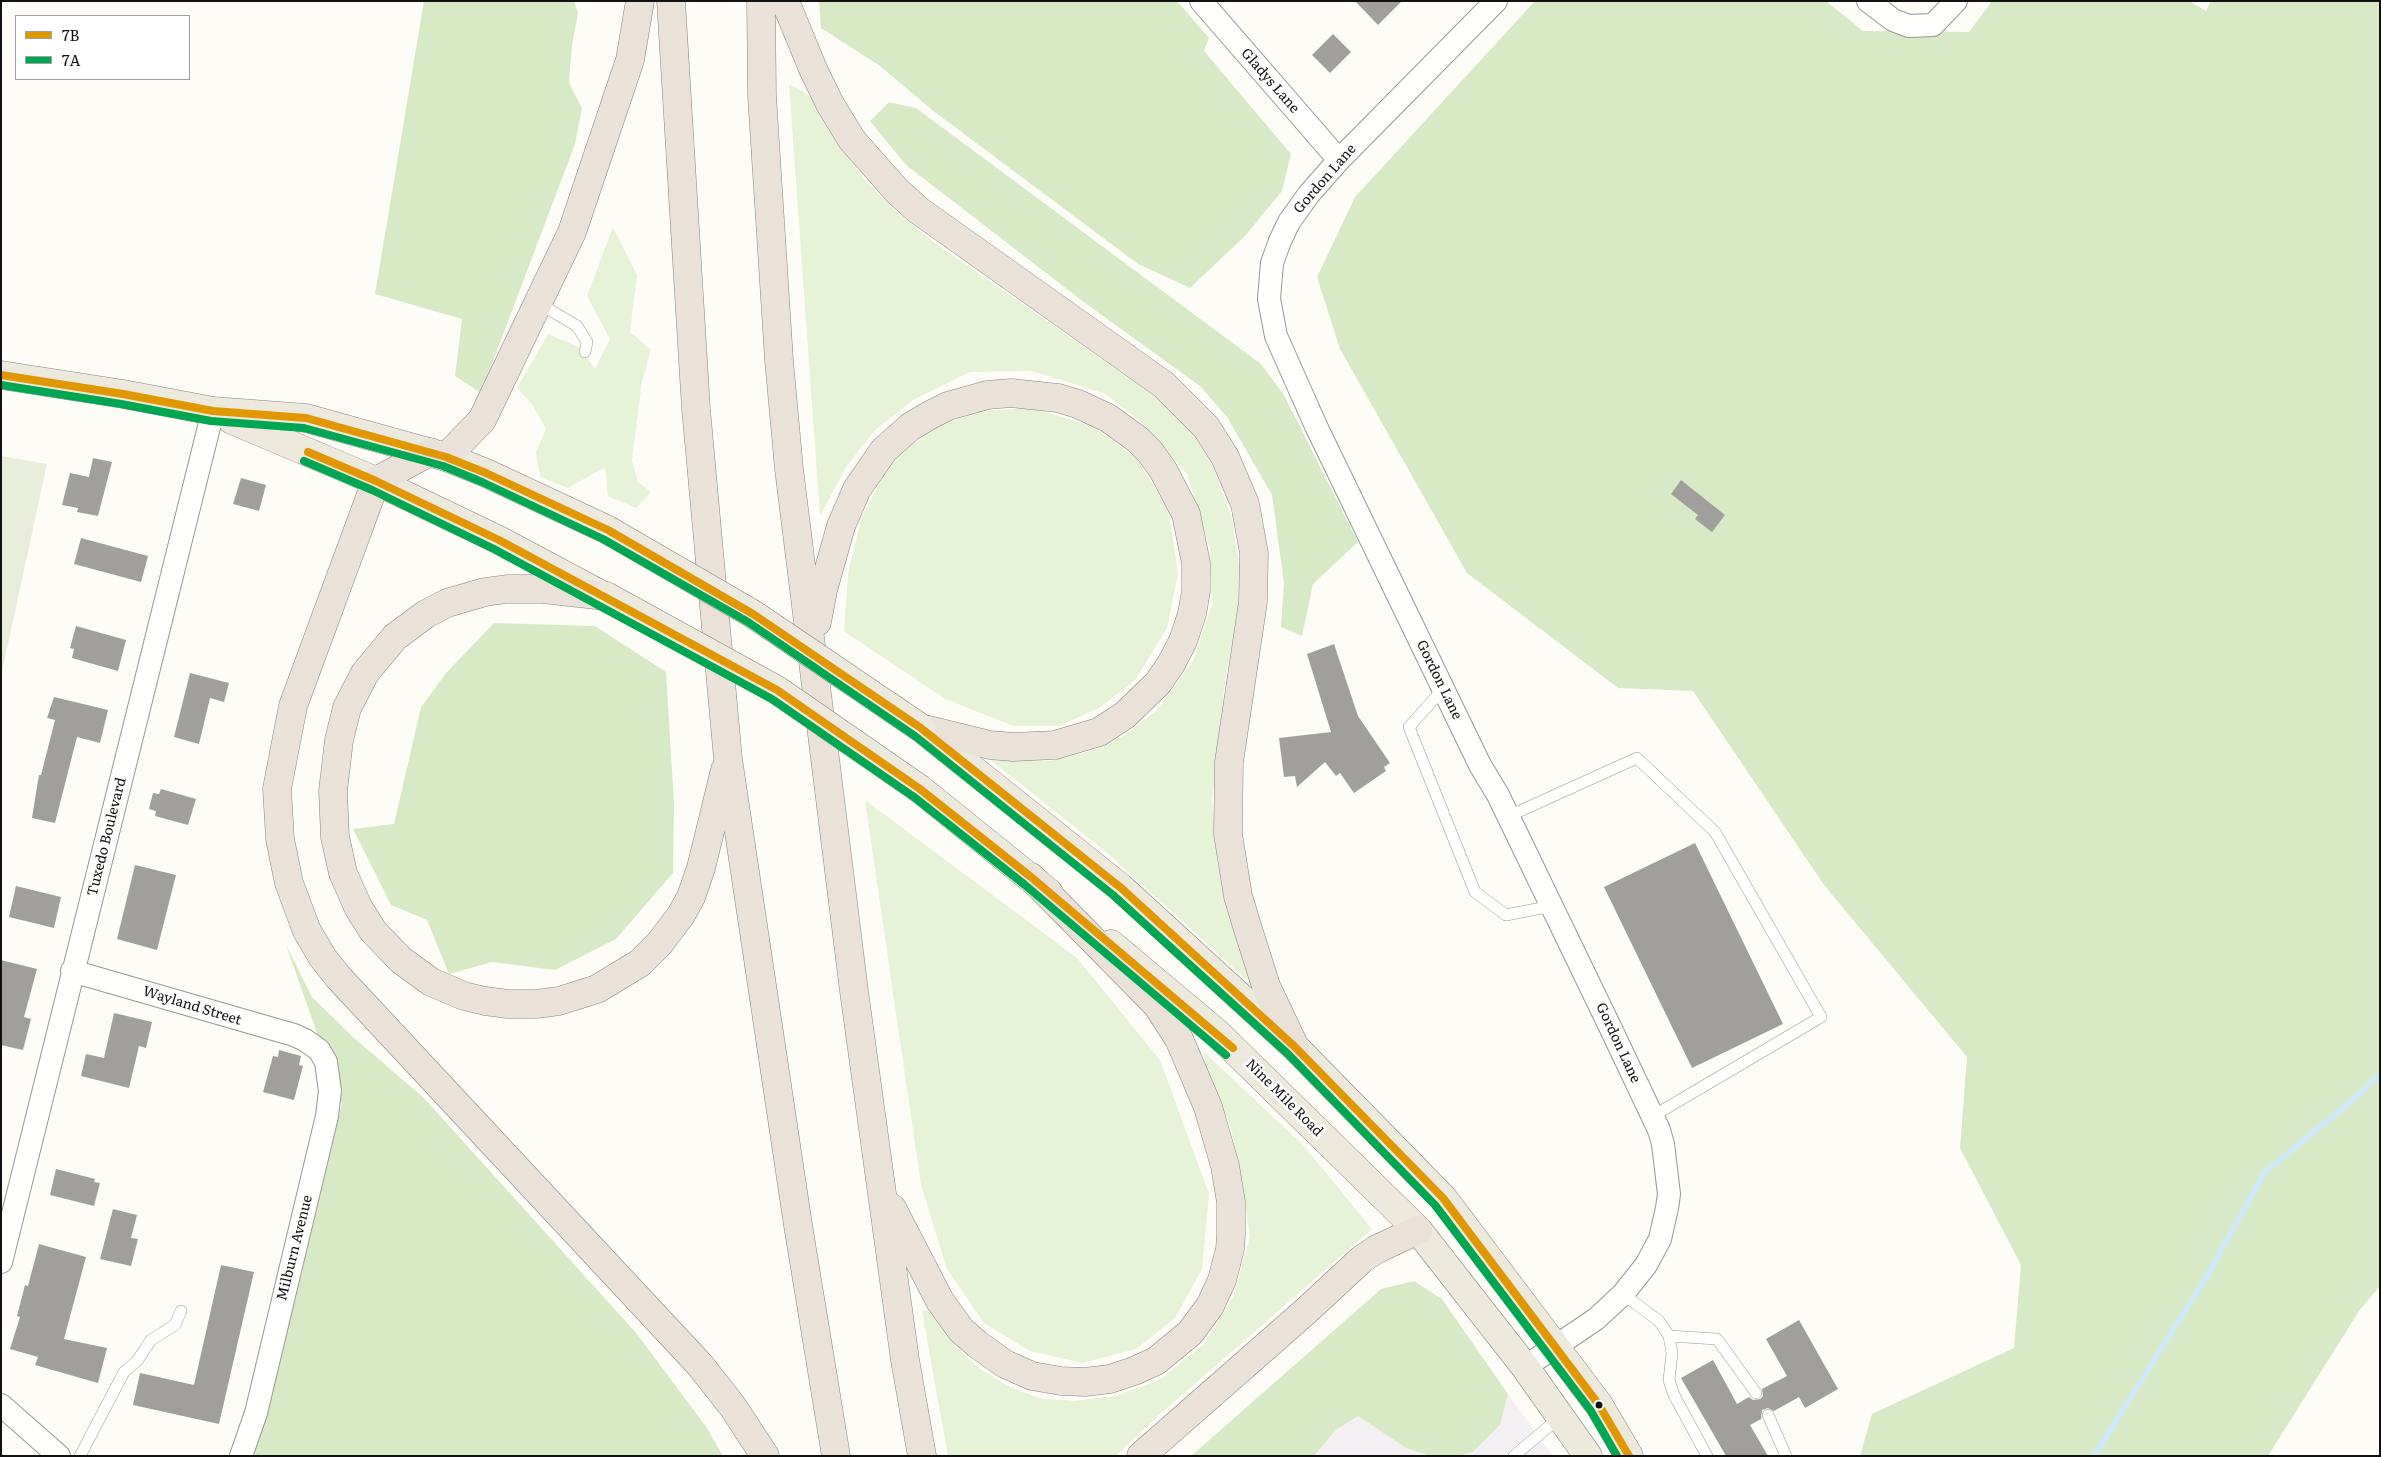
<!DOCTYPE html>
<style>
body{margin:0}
#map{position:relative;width:2381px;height:1457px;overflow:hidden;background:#fdfcf7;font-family:Literata,serif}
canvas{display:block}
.frame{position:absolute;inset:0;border:2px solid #111;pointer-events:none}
.legend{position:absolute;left:15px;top:15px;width:175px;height:65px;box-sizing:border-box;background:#fff;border:1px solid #a0a0a0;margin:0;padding:6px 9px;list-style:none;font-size:15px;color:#111}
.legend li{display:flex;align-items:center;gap:10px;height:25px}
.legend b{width:25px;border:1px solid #a0a0a0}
</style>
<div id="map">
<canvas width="2381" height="1457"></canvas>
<div class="frame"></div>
<ul class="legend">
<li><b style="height:6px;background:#e09702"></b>7B</li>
<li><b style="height:6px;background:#00a651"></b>7A</li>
</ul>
</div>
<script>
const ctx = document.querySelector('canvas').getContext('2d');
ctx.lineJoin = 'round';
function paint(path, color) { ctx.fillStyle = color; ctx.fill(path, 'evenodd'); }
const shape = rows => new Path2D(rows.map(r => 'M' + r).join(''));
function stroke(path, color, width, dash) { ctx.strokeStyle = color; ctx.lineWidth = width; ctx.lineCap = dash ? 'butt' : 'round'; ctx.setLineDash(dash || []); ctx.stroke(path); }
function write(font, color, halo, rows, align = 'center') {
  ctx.font = font + ' Literata,serif'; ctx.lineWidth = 5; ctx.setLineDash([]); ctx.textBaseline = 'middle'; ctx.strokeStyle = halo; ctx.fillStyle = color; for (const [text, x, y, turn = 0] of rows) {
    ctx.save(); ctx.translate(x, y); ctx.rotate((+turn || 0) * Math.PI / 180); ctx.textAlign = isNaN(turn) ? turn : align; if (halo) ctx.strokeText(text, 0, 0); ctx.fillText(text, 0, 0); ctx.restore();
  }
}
const industrial = shape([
 [1508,1394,1553,1456,1459,1456,1473,1452,1500,1425],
 [1358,1416,1406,1448,1430,1456,1314,1456,1336,1430]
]);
const green = shape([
 [789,84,809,95,837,143,865,180,897,212,935,243,1156,397,1188,427,1211,462,1231,515,1239,565,1238,609,1225,681,1212,801,1218,864,1230,920,1246,967,1248,981,1105,851,987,757,1050,761,1092,751,1125,735,1157,710,1193,661,1212,604,1210,548,1187,474,1141,422,1106,394,1032,371,970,372,913,400,875,430,846,467,820,516],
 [613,227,637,275,630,332,651,350,642,381,632,461,638,482,651,492,636,508,608,496,605,467,568,488,540,477,536,452,546,429,532,404,517,388,548,334,579,347,595,369,610,339,587,296],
 [1032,408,1092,426,1136,458,1169,511,1178,574,1167,628,1135,680,1099,708,1059,726,1014,726,945,699,844,631,848,574,861,519,891,461,935,427,982,411],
 [865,800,1077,958,1160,1060,1209,1194,1202,1269,1175,1318,1136,1349,1082,1363,1030,1351,984,1323,947,1269,921,1185],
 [1204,1052,1303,1145,1372,1229,1151,1422,1116,1456,948,1456,922,1311,930,1309,955,1346,980,1369,1008,1386,1039,1398,1074,1401,1115,1396,1159,1380,1204,1344,1233,1297,1250,1237,1242,1181,1231,1128,1207,1071]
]);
const forest = shape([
 [424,1,574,1,578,13,572,45,569,83,582,108,575,144,481,393,455,376,462,319,375,294],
 [819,1,1177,1,1209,38,1204,51,1291,154,1282,191,1245,236,1190,288,1138,264,932,110,880,66,821,28],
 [1535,1,1826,1,1863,31,1969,32,1992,1,2189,1,2206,11,2211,1,2380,1,2380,1286,2359,1311,2268,1456,1860,1456,1872,1414,2014,1348,2021,1265,1960,1148,1967,1057,1824,885,1693,691,1618,688,1467,573,1340,349,1317,277,1355,197],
 [889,102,916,108,1261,364,1284,395,1358,542,1313,584,1302,636,1281,627,1284,583,1272,495,1227,417,1200,386,1085,303,906,165,870,121],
 [494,623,595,626,666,672,674,804,673,873,616,939,555,970,492,962,449,974,427,920,391,905,353,829,394,824,421,707,447,672],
 [286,945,312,997,353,1037,424,1098,637,1334,707,1428,723,1456,253,1456,296,1297,342,1104],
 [1414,1281,1442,1299,1508,1394,1500,1425,1473,1452,1459,1456,1430,1456,1406,1448,1358,1416,1336,1430,1314,1456,1191,1456,1381,1289]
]);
const cemetery = shape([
 [1,456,47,464,1,676]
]);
const stream = shape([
 [2094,1456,2207,1276,2264,1173,2361,1093,2380,1074]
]);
const building = shape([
 [1355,1,1402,1,1378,25],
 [1333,34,1351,52,1330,73,1312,55],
 [93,458,112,462,98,516,77,512,78,508,62,505,70,473,89,477],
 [241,478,266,485,259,511,233,504],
 [1681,480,1725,515,1712,532,1695,519,1698,515,1671,494],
 [81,538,148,556,141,582,74,564],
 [76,626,126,640,118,671,72,658,74,649,70,648],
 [1334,644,1358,716,1390,763,1384,767,1386,771,1354,793,1340,773,1336,776,1325,762,1297,787,1295,776,1284,777,1279,738,1331,732,1307,654],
 [190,673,229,683,224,702,210,698,199,744,174,737],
 [54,697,108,710,100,743,77,737,55,823,32,818,39,775,41,775,55,720,47,718],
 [161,789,196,799,188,825,155,816,156,811,149,809,153,793,159,794],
 [1695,843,1783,1024,1692,1068,1604,887],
 [135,865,176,875,157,950,117,939],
 [16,886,61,897,54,928,9,917],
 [1,960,37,969,24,1017,31,1019,23,1050,1,1045],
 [114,1013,152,1022,146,1048,139,1046,129,1088,81,1076,86,1054,104,1058],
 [279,1050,301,1056,299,1065,303,1066,294,1100,263,1092,273,1056,278,1057],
 [56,1169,95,1179,94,1182,100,1183,94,1206,50,1195],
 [113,1209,137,1215,131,1238,138,1239,131,1266,100,1259],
 [39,1244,86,1257,64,1339,107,1348,98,1383,35,1365,38,1357,10,1349,20,1317,17,1316,25,1285,28,1286],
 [221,1265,254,1272,219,1424,133,1405,140,1373,194,1385],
 [1799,1320,1838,1389,1805,1408,1799,1397,1774,1411,1768,1408,1762,1410,1761,1419,1750,1425,1768,1456,1726,1456,1681,1378,1713,1360,1737,1404,1749,1397,1753,1400,1760,1399,1763,1396,1762,1389,1787,1376,1766,1339]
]);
const lane = shape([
 [538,303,577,326,587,342,585,352],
 [1443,689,1409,727,1475,892,1506,915,1552,906],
 [1509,816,1637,758,1715,832,1821,1017,1653,1116],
 [1623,1294,1659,1321,1669,1336,1672,1353,1669,1380,1674,1395,1707,1456],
 [1669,1336,1717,1339,1756,1393],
 [1768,1415,1786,1456],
 [80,1456,124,1372,137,1361,151,1340,175,1325,181,1311],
 [1514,1456,1560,1417]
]);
const street = shape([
 [1201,1,1339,160],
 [1496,1,1339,160,1309,194,1289,222,1280,241,1272,263,1269,299,1276,336,1316,426,1480,765,1498,795,1612,1031,1659,1130,1663,1144,1669,1194,1667,1208,1660,1239,1646,1265,1623,1294,1596,1319,1525,1367],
 [1868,1,1893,20,1909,26,1933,25,1956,1],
 [72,971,294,1035,305,1040,319,1050,326,1062,330,1091,327,1116,256,1413,241,1456],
 [1,1262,213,411],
 [1,1405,59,1456]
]);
const primary = shape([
 [1,375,123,394,213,411,306,418,446,457,486,473,608,530],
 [232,420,376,481,499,540,604,596],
 [921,728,1120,887,1295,1047,1443,1198,1599,1405,1629,1456],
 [920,789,1049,893],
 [1111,944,1217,1033,1418,1230,1525,1367,1588,1456]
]);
const highway = shape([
 [671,1,696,409,728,759,798,1225,836,1456],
 [761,1,762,96,779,360,789,469,854,991,905,1360,922,1456],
 [785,1,813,69,830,104,852,140,897,191,918,210,1164,385,1206,427,1225,457,1245,504,1254,553,1253,602,1229,762,1228,834,1238,896,1247,926,1266,986,1295,1047],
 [430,452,376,481,293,706,277,789,280,839,289,883,307,931,323,958,339,978,700,1365,733,1407,765,1456],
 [446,457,482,420,572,232,630,60,640,1],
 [606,596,543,589,507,589,485,592,447,603,426,614,395,637,365,673,347,708,339,740,333,791,335,837,343,873,358,907,373,931,401,960,431,982,464,996,485,1001,508,1004,536,1004,559,1001,597,989,640,963,659,944,681,915,691,897,701,868,725,770],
 [817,622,823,590,841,526,857,489,884,450,910,427,930,415,948,406,987,395,1011,393,1058,398,1078,404,1108,418,1137,439,1150,452,1163,470,1186,514,1196,563,1196,591,1192,614,1183,641,1171,664,1158,683,1125,715,1099,732,1055,745,1013,747,990,745,921,728],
 [892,1208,940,1301,961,1330,977,1344,1005,1364,1032,1376,1061,1381,1085,1382,1110,1379,1134,1371,1156,1361,1190,1333,1210,1306,1222,1280,1230,1249,1231,1235,1231,1202,1225,1166,1208,1107,1179,1039,1157,1005,1031,877],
 [1141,1456,1306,1311,1362,1259,1377,1249,1418,1230]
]);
const primaryBridge = shape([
 [608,530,753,614,921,728],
 [606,596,777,690,920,789]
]);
const bus1 = shape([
 [1,375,123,394,213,411,306,418,446,457,486,473,608,530,753,614,921,728,1120,887,1295,1047,1443,1198,1599,1405,1629,1456],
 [308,452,376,481,499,540,777,690,920,789,1031,877,1233,1048]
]);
const bus2 = shape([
 [1,385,121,404,211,421,304,428,443,466,482,482,603,539,748,622,915,736,1113,895,1288,1054,1435,1205,1591,1411,1617,1456],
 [304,461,372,490,494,549,772,699,914,797,1025,885,1226,1055]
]);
const markers = [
 [1599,1405,4.5,"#111"]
];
const streetNames = [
 ["Gladys Lane",1270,81,49],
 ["Gordon Lane",1325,179,-49],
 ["Gordon Lane",1439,680,64],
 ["Tuxedo Boulevard",107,837,-76],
 ["Wayland Street",192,1006,17],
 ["Gordon Lane",1618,1043,65],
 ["Nine Mile Road",1284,1098,45],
 ["Milburn Avenue",295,1248,-76]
];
paint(industrial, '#f5f0f3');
paint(green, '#e7f3d7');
paint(forest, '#d8eac5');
paint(cemetery, '#e9eedb');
stroke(stream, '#cde8f7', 6);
paint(building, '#a19f9c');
stroke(lane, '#979795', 12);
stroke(street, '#979795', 24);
stroke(primary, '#858482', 29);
stroke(highway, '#858482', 29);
stroke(lane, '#fffffe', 11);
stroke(street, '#fffffe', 22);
stroke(primary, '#ede9dc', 28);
stroke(highway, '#eae1d8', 28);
stroke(primaryBridge, '#858482', 29, []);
stroke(primaryBridge, '#ede9dc', 28);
stroke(bus1, '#e09702', 8);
stroke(bus2, '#00a651', 8);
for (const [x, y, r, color] of markers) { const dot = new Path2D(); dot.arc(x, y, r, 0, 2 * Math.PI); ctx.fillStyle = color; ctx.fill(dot); stroke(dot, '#fff', 2); }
write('14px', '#111', '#fff', streetNames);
</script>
